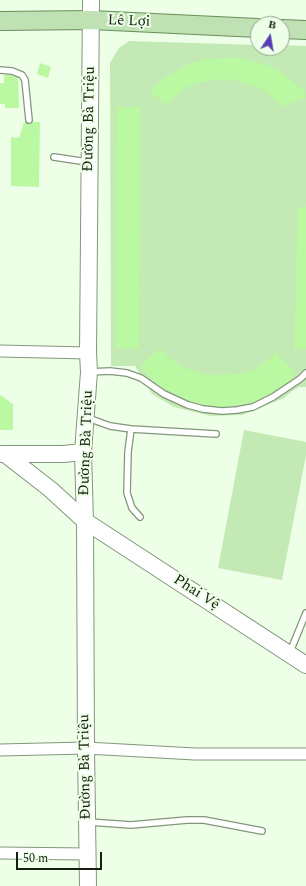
<!DOCTYPE html>
<meta charset="utf-8">
<style>
body{margin:0}
#map{position:relative;width:306px;height:886px;overflow:hidden;background:#edffe7;font-family:Spectral,serif}
canvas{display:block}
.north{position:absolute;left:250px;top:16px;width:40px;height:40px;box-sizing:border-box;background:#edffe7;border:1px solid #97a592;border-radius:50%;rotate:12deg;font-size:11px;font-weight:700;line-height:16px;text-align:center;color:#161d13}
.north::after{content:'';display:block;margin:auto;width:14px;height:18px;background:#573db5;clip-path:polygon(50% 0,100% 100%,50% 72%,0 100%)}
.scale{position:absolute;left:16px;top:852px;width:86px;height:18px;box-sizing:border-box;border:2px solid #161d13;border-top:0;padding-left:5px;font-size:12px;line-height:14px;white-space:nowrap;color:#161d13;-webkit-text-stroke:3px #edffe7;paint-order:stroke}
</style>
<div id="map">
<canvas width="306" height="886"></canvas>
<div class="north">B</div>
<div class="scale">50 m</div>
</div>
<script>
const ctx = document.querySelector('canvas').getContext('2d');
ctx.lineJoin = 'round';
function paint(path, color) { ctx.fillStyle = color; ctx.fill(path, 'evenodd'); }
const shape = rows => new Path2D(rows.map(r => 'M' + r).join(''));
function stroke(path, color, width, dash) { ctx.strokeStyle = color; ctx.lineWidth = width; ctx.lineCap = dash ? 'butt' : 'round'; ctx.setLineDash(dash || []); ctx.stroke(path); }
function write(font, color, halo, rows, align = 'center') {
  ctx.font = font + ' Spectral,serif'; ctx.lineWidth = 4; ctx.setLineDash([]); ctx.textBaseline = 'middle'; ctx.strokeStyle = halo; ctx.fillStyle = color; for (const [text, x, y, turn = 0] of rows) {
    ctx.save(); ctx.translate(x, y); ctx.rotate((+turn || 0) * Math.PI / 180); ctx.textAlign = isNaN(turn) ? turn : align; if (halo) ctx.strokeText(text, 0, 0); ctx.fillText(text, 0, 0); ctx.restore();
  }
}
const green = shape([
 [129,41,258,45,258,48,282,48,282,45,306,46,306,387,299,387,291,392,284,398,242,415,211,416,174,407,152,394,135,366,111,366,110,63,119,48],
 [244,430,306,442,306,455,282,580,218,568]
]);
const building = shape([
 [226,58,241,58,268,65,281,72,295,83,304,91,306,97,281,107,277,102,265,91,253,86,237,81,221,79,198,83,185,88,166,105,150,92,162,79,191,63,207,59],
 [40,63,51,67,48,78,37,74],
 [4,75,11,75,18,78,19,108,5,108,5,104,0,104,0,83,4,83],
 [117,107,140,107,139,349,115,348],
 [24,122,29,124,33,122,40,122,39,187,11,186,11,137,19,138],
 [298,207,306,207,306,349,294,349],
 [160,348,170,358,180,365,188,369,207,375,237,374,254,370,270,358,275,352,296,373,289,381,271,393,252,403,222,407,204,405,189,401,166,390,154,382,140,366],
 [0,395,13,404,13,430,0,430]
]);
const lane = shape([
 [0,70,12,71,22,75,25,80,29,120],
 [54,157,87,162],
 [90,372,110,371,127,373,141,378,164,394,188,405,203,409,222,411,237,410,253,407,273,397,300,379,306,373],
 [88,418,110,426,131,429,216,434],
 [131,429,128,452,127,493,132,508,140,517],
 [290,652,306,613],
 [89,822,131,825,187,820,204,820,262,831]
]);
const street = shape([
 [0,351,88,353],
 [0,750,86,748,195,754,306,754],
 [0,853,87,854]
]);
const secondary = shape([
 [2,454,63,454,83,452],
 [5,454,50,489,85,521,306,665],
 [88,886,86,748,85,521,83,452,89,372,88,353,91,0]
]);
const primary = shape([
 [0,21,91,20,258,28],
 [282,29,306,30]
]);
const streetNames = [
 ["Lê Lợi",129,22,2],
 ["Đường Bà Triệu",90,119,-89],
 ["Đường Bà Triệu",87,443,-88],
 ["Phai Vệ",196,593,33],
 ["Đường Bà Triệu",86,767,-91]
];
paint(green, '#c3e9b4');
paint(building, '#baf8a2');
stroke(lane, '#83977c', 8);
stroke(street, '#83977c', 13);
stroke(secondary, '#83977c', 18);
stroke(primary, '#698f5a', 20);
stroke(lane, '#fff', 5.5);
stroke(street, '#fff', 11);
stroke(secondary, '#fff', 16);
stroke(primary, '#c0e1b3', 18);
write('15px', '#161d13', '#edffe7', streetNames);
</script>
